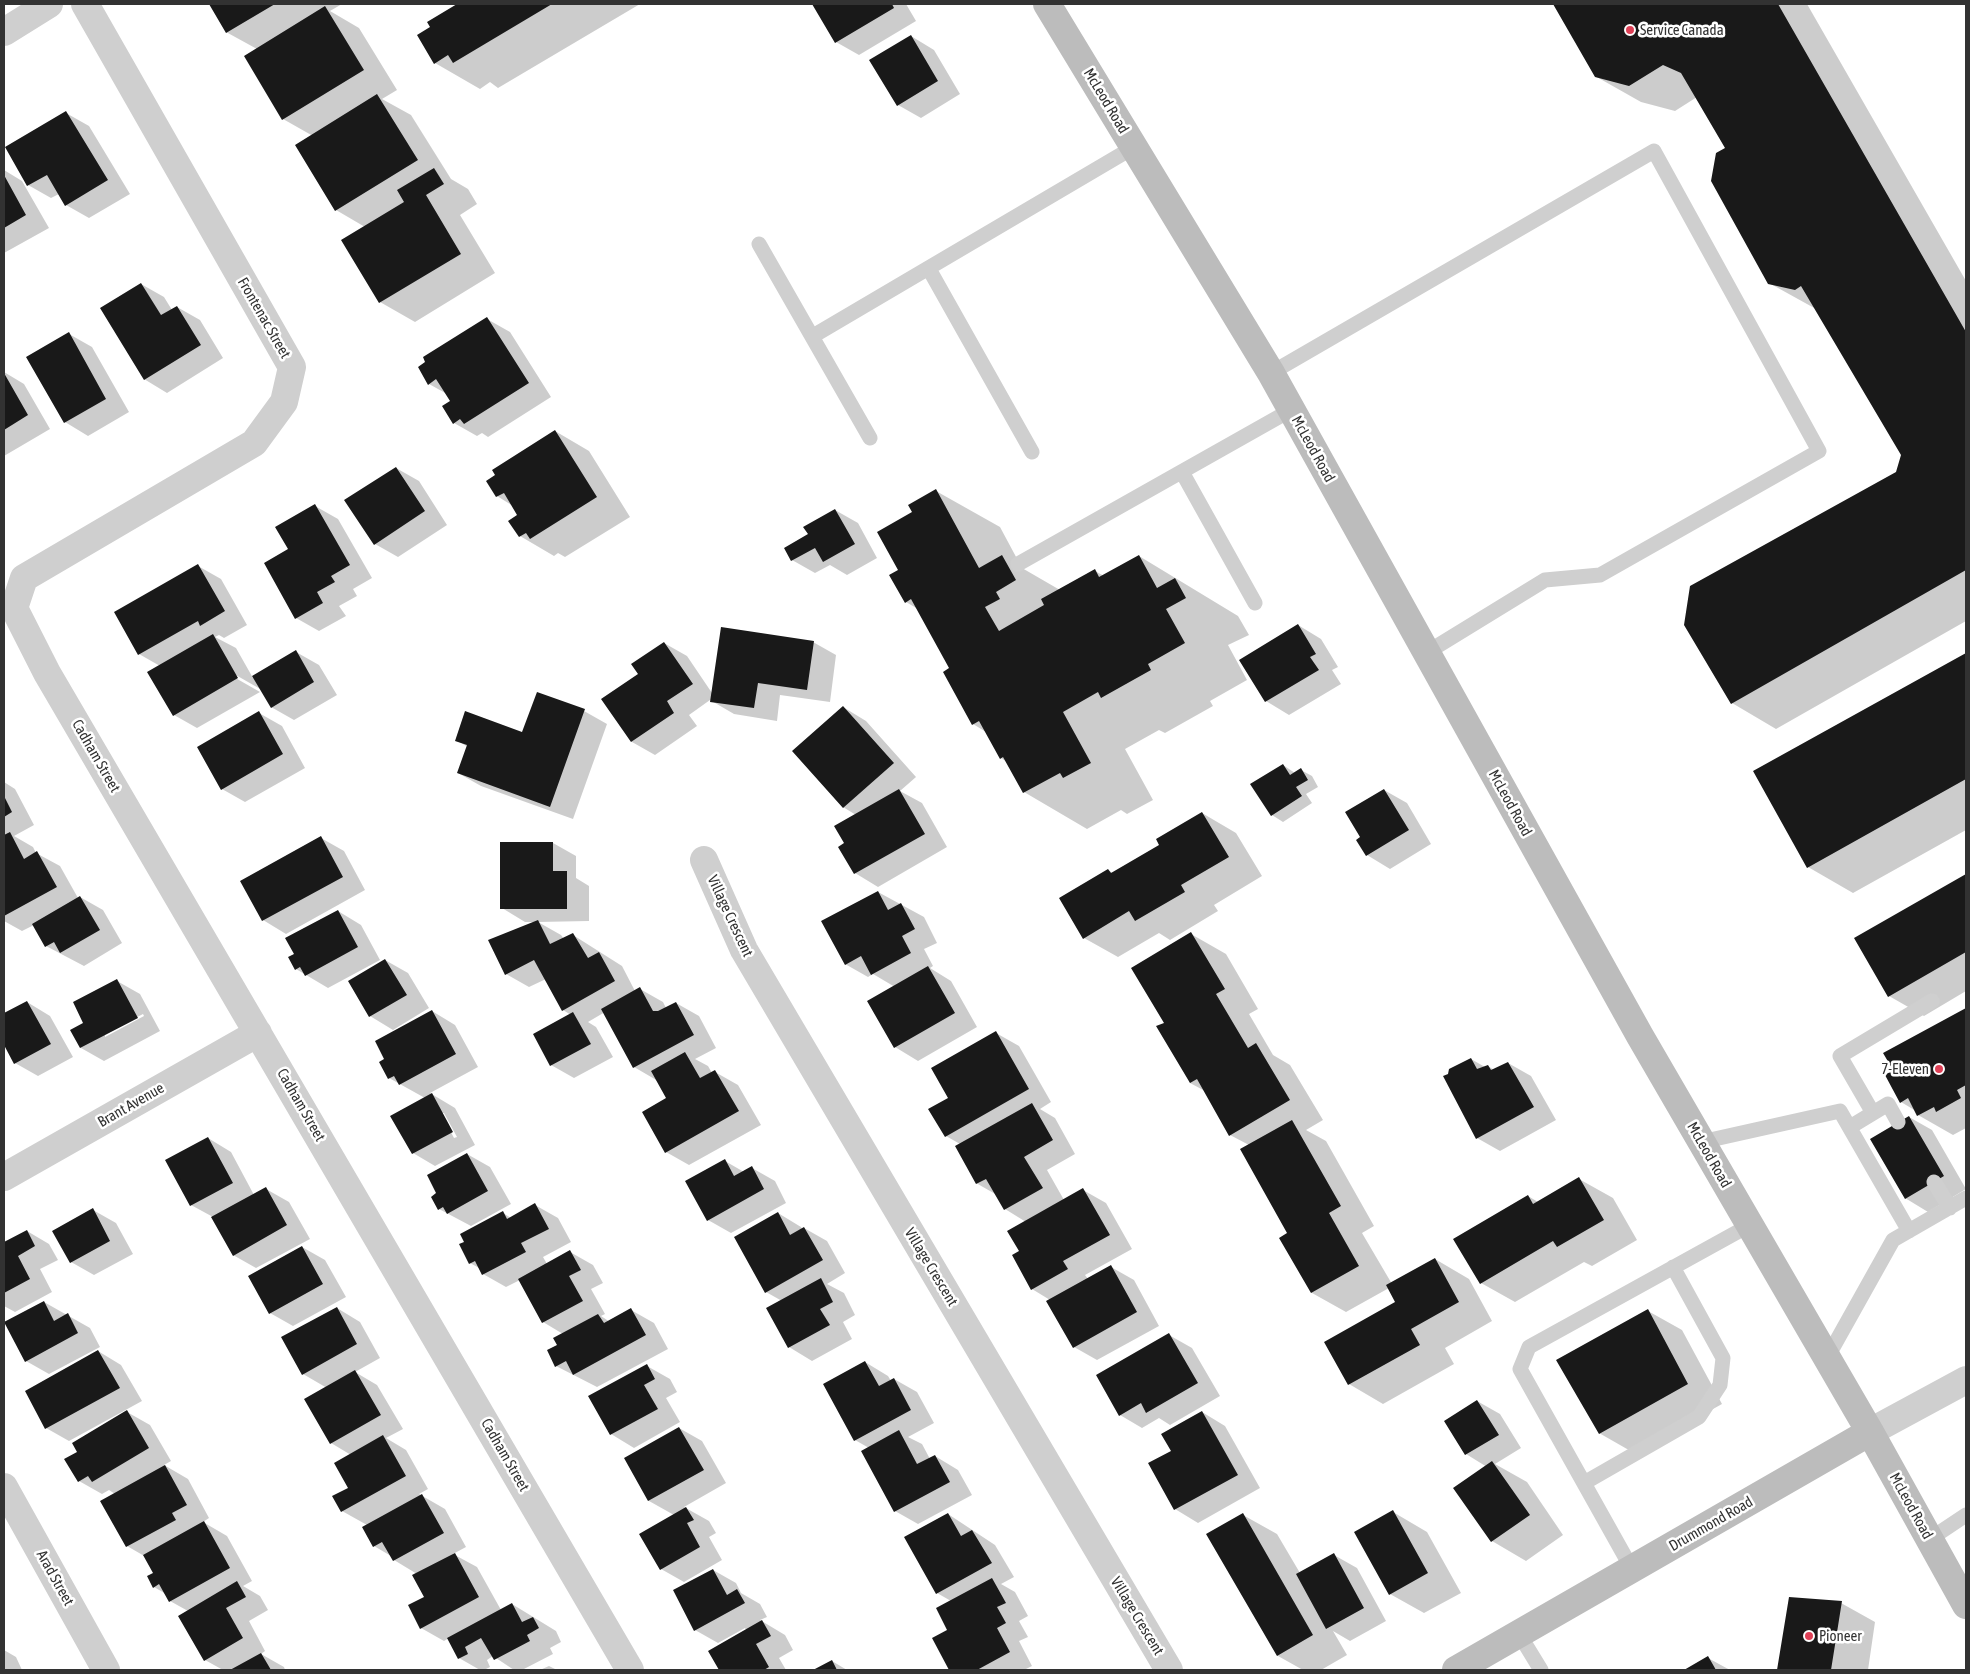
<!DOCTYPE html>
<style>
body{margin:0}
#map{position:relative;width:1970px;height:1674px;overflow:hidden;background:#fff;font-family:"Asap Condensed",sans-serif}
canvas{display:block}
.frame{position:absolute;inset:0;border:5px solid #323232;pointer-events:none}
</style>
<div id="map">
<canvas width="1970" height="1674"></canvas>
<div class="frame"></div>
</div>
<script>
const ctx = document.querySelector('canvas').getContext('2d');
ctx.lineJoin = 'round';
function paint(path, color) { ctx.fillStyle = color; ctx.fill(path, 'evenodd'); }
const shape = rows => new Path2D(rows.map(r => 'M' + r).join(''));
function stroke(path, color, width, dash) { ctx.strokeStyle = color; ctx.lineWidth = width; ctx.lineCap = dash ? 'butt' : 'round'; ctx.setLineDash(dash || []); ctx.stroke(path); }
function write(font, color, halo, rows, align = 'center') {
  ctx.font = font + ' "Asap Condensed",sans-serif'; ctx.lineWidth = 5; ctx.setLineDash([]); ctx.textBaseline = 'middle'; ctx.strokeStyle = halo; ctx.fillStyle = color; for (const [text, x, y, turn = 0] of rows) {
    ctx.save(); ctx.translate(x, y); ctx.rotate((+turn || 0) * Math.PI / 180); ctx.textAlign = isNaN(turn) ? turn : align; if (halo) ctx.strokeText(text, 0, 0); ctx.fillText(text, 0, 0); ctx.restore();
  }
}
const shadow = shape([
 [210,4,342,4,330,11,359,28,397,90,382,99,411,115,451,179,468,189,477,204,460,215,495,273,415,322,380,302,342,240,365,227,336,210,297,146,313,136,283,119,257,49,226,32],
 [459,4,640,4,498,88,490,82,480,89,435,63,432,28,428,22],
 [813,4,906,4,916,21,859,55,836,42],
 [1555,4,1807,4,1966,281,1966,621,1776,729,1732,703,1897,473,1902,455,1816,309,1769,283,1727,148,1697,97,1675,111,1641,102,1595,76],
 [911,36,934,50,960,94,921,118,898,105],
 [66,113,89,126,130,194,89,218,66,205,59,194,51,198,28,185],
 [4,170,22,181,49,228,4,253],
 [141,284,164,297,172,310,177,307,200,320,223,358,167,393,144,379],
 [487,319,510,332,551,397,488,437,482,433,477,436,454,423,452,401,447,394,429,384],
 [69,334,92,347,129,412,88,436,65,422],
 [4,372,24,384,50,429,4,456],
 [555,431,589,451,630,517,565,557,558,553,554,556,520,536,519,515,513,506,497,496],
 [396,468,419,481,447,525,398,557,375,544],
 [936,491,1000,527,1022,568,1060,590,1095,571,1104,576,1139,556,1238,616,1249,635,1228,645,1247,680,1210,701,1213,706,1165,733,1159,730,1125,749,1153,800,1127,814,1121,810,1087,829,1024,792,1007,762,1001,758,986,732,973,724,951,669,918,609,906,602,900,571,914,513],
 [315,506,338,519,372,578,353,589,357,596,339,606,346,616,319,631,296,618,290,550],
 [835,510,858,523,877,558,847,575,830,565,815,573,792,560,809,535],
 [198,566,221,579,247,625,224,638,219,635,215,637,236,648,253,678,296,652,319,665,337,695,294,720,271,707,262,690,234,674,232,676,260,692,197,728,174,715,160,666,139,654],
 [1298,625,1321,639,1338,667,1332,670,1341,684,1289,715,1266,701],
 [813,642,836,655,830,702,780,695,777,721,734,714,710,700,689,715,697,726,655,755,632,742,640,674,664,643,687,656,712,693],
 [1966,654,1966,830,1853,893,1808,867,1755,772],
 [843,707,866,721,916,777,900,791,922,803,947,847,878,887,855,873,845,844,856,815,843,807],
 [584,711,607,724,573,819,481,786,458,773,468,747,456,740,523,733],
 [259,713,282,726,305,768,245,802,222,789],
 [1283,765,1295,773,1301,770,1312,776,1318,787,1306,794,1312,803,1283,822,1272,815],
 [4,782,15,789,34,825,14,836,33,847,36,853,60,866,78,898,80,897,103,910,122,943,84,966,46,946,34,925,22,931,4,921],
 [1384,790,1407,803,1431,844,1390,869,1367,855,1362,838],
 [1202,813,1236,833,1262,876,1214,905,1218,911,1170,940,1159,933,1118,957,1084,938,1108,870,1114,874,1161,845],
 [321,838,344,851,365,890,286,934,263,920],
 [553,843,576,856,576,878,589,886,589,921,538,922,561,935,564,939,573,935,622,966,635,991,640,989,663,1002,666,1008,676,1003,699,1016,716,1048,695,1059,708,1066,712,1073,715,1072,738,1085,761,1125,689,1165,666,1152,668,1098,658,1081,634,1067,605,1012,588,1022,596,1027,613,1057,574,1078,551,1065,571,1015,563,1010,546,979,529,987,506,974,538,922,525,922,502,908],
 [1966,876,1966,991,1924,1016,1889,996,1856,939],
 [878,892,924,917,937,943,924,949,933,966,930,968,951,981,977,1027,918,1061,895,1047,895,987,873,974,868,977,845,964],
 [338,911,361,925,380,960,328,988,296,969,295,954],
 [1191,934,1226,954,1258,1009,1249,1014,1273,1055,1290,1065,1323,1120,1306,1130,1326,1141,1374,1226,1362,1233,1392,1284,1435,1259,1469,1279,1492,1321,1445,1348,1454,1364,1383,1404,1349,1384,1396,1302,1389,1288,1346,1312,1312,1293,1281,1238,1289,1233,1249,1145,1230,1135,1205,1091,1190,1083,1165,1023],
 [385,960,408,973,429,1008,393,1030,370,1016],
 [117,981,140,994,160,1031,104,1061,81,1048,72,1030,85,1023],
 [143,1014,144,1016,105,1037,105,1034],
 [27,1002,50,1016,73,1057,38,1076,15,1063,4,1042,4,1015],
 [1966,1009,1966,1128,1953,1135,1918,1115,1916,1111,1901,1102,1895,1071,1885,1053],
 [432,1011,455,1025,478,1067,430,1093,455,1108,475,1145,435,1166,413,1153,425,1098,389,1078,386,1059],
 [441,1113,444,1113,457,1137,454,1138],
 [996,1033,1019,1046,1051,1102,1040,1109,1055,1118,1075,1154,1047,1170,1064,1200,1083,1190,1106,1203,1132,1249,1085,1275,1088,1279,1111,1267,1134,1280,1159,1326,1097,1360,1074,1347,1050,1300,1032,1289,1021,1252,1026,1222,1005,1209,997,1195,976,1183,960,1144,946,1136,950,1098],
 [1471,1059,1485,1067,1488,1066,1494,1070,1508,1063,1531,1076,1556,1120,1500,1151,1477,1138],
 [1909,1117,1932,1130,1966,1189,1928,1212,1905,1198],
 [208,1138,231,1152,254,1195,266,1189,289,1202,310,1239,256,1268,233,1255,213,1217,191,1205],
 [467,1154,490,1167,511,1204,471,1226,439,1209,438,1194],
 [725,1161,744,1172,752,1168,775,1181,786,1203,731,1233,708,1220],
 [1579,1179,1613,1198,1637,1240,1592,1266,1584,1262,1515,1302,1481,1283,1528,1196,1538,1202],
 [535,1205,558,1218,571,1242,543,1257,547,1264,570,1252,593,1265,603,1283,591,1289,605,1314,601,1316,610,1322,631,1310,654,1323,668,1349,597,1387,556,1366,558,1345,563,1334,543,1322,520,1280,506,1287,483,1274,481,1269,470,1263,503,1213,511,1218],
 [93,1210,116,1223,133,1254,94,1275,71,1262],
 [778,1213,801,1227,802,1229,804,1228,827,1241,845,1273,827,1284,844,1293,855,1315,843,1322,852,1339,812,1361,789,1347,782,1301,766,1292],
 [27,1231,49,1244,58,1260,40,1269,52,1292,15,1312,4,1306,4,1243],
 [302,1247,325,1260,346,1297,293,1326,270,1313],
 [44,1302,90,1328,100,1347,49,1374,26,1361],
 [337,1308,360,1322,380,1358,355,1372,377,1385,403,1429,386,1438,406,1450,428,1489,419,1494,445,1509,466,1547,453,1554,477,1567,501,1610,512,1604,556,1631,561,1642,550,1648,553,1654,522,1670,514,1670,493,1656,487,1660,490,1667,484,1670,480,1670,459,1658,449,1638,444,1641,421,1628,426,1597,417,1574,394,1560,391,1556,374,1546,367,1525,342,1511,350,1488,351,1455,331,1443,327,1388,303,1374],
 [1648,1311,1682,1330,1722,1404,1634,1453,1599,1433],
 [1169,1335,1192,1348,1220,1396,1170,1425,1159,1418,1142,1428,1120,1415],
 [98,1351,121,1365,142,1401,69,1441,46,1428],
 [865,1362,888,1376,891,1381,894,1379,917,1392,934,1423,908,1437,922,1444,930,1459,935,1456,958,1470,972,1495,918,1524,895,1511,869,1448,855,1440],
 [647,1366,670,1379,677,1392,666,1398,680,1422,634,1448,611,1434],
 [1477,1401,1500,1414,1521,1448,1495,1464,1527,1482,1563,1535,1526,1561,1492,1541,1487,1467,1466,1454],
 [127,1412,150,1425,171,1461,164,1465,188,1479,209,1518,203,1522,227,1536,252,1581,243,1586,260,1596,268,1610,249,1621,265,1651,261,1654,284,1667,285,1670,223,1670,205,1660,188,1611,170,1601,166,1594,154,1587,154,1573,146,1557,127,1546,102,1502,115,1494,109,1490,102,1494,79,1481,79,1452],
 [1202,1412,1225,1426,1260,1488,1198,1523,1175,1509,1172,1451],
 [679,1428,702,1441,726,1483,684,1507,709,1521,716,1533,709,1537,722,1560,684,1582,661,1569,674,1515,649,1501,626,1459],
 [1393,1512,1427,1532,1461,1593,1424,1613,1390,1594],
 [948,1514,995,1545,1014,1577,1001,1584,1015,1592,1028,1616,1019,1621,1028,1637,1019,1641,1032,1666,1024,1670,950,1670,933,1639,949,1630,951,1601,937,1593],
 [1243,1515,1277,1534,1300,1573,1334,1555,1357,1568,1386,1621,1350,1641,1333,1631,1347,1655,1321,1670,1303,1670,1278,1656],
 [713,1570,736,1583,741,1593,760,1604,767,1617,760,1620,785,1635,793,1650,779,1658,786,1670,720,1670,710,1651,747,1631,745,1628,718,1643,695,1630],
 [1790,1598,1841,1603,1875,1622,1868,1670,1778,1670],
 [4,1650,16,1657,22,1670,4,1670],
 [1708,1658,1730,1670,1687,1670],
 [832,1661,847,1670,815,1670],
 [549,1666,557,1670,540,1670]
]);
const building = shape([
 [209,4,275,4,226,33],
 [457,4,552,4,453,63,448,55,434,64,417,35,430,27,427,22],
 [812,4,892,4,894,8,835,43],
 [1553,4,1778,4,1966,332,1966,570,1731,704,1684,625,1690,586,1896,472,1901,455,1801,286,1795,290,1768,284,1711,181,1716,153,1725,148,1681,73,1663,65,1629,86,1595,77],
 [325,6,364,70,282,120,244,56],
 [911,35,938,81,897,106,869,60],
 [377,94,418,160,335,211,295,145],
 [66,111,108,180,65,206,47,175,27,186,5,147],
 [434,168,444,184,426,195,461,254,379,303,341,240,404,202,397,190],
 [4,175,26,215,4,228],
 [141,283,161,315,177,306,201,345,144,380,100,308],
 [487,317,529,383,464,424,460,419,453,424,442,406,450,401,436,379,428,385,418,367,425,362,423,357],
 [69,332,106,399,64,423,26,357],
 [4,373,28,415,4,430],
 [555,430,597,497,530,539,526,533,519,537,508,521,517,515,504,493,496,497,486,481,495,475,492,470],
 [396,467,425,511,374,545,344,500],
 [936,489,979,568,1002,555,1016,580,996,592,1000,599,985,607,999,631,1044,605,1041,599,1095,569,1099,577,1139,555,1157,588,1175,578,1186,598,1166,609,1185,643,1148,664,1151,670,1101,698,1098,692,1063,712,1091,763,1063,778,1060,773,1023,793,1003,757,1000,759,979,721,972,725,943,672,949,668,911,599,905,603,889,575,898,570,877,532,912,512,908,505],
 [315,504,350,565,331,576,335,582,317,592,323,603,295,619,264,563,288,549,275,527],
 [835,509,855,544,823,562,815,548,791,561,784,548,808,534,803,527],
 [198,564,225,611,200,626,198,621,138,655,114,612],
 [1298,624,1316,654,1310,657,1319,670,1265,702,1239,660],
 [721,627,814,641,807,690,758,683,754,708,710,702],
 [213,634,238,678,173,716,147,672],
 [664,642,693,684,667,701,674,713,631,742,601,699,638,674,631,664],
 [296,650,314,682,271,708,252,676],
 [1966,653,1966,779,1807,868,1753,771],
 [537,692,585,709,550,807,457,773,467,745,455,741,465,711,522,732],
 [843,706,894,763,843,808,792,751],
 [259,711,283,754,221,790,197,747],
 [1283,764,1290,775,1301,768,1308,780,1296,787,1302,796,1271,816,1250,784],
 [899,789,925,834,854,874,838,847,844,843,834,826],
 [1384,789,1409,830,1366,856,1356,840,1360,837,1345,812],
 [4,796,12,812,4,817],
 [1202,812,1229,857,1181,885,1185,892,1135,921,1129,911,1083,939,1059,898,1108,869,1111,873,1159,845,1156,839],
 [10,832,24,859,37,851,57,887,4,916,4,835],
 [321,836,343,877,262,921,240,881],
 [500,842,553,842,553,871,567,871,567,909,500,909],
 [1966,874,1966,952,1888,997,1854,938],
 [878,891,888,910,901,903,915,929,902,936,911,953,871,975,861,956,845,965,821,921],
 [80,896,100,930,60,953,54,942,45,947,32,924],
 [338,910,358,947,305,976,300,967,295,970,288,957,294,954,285,938],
 [538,920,550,944,573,933,588,958,599,952,615,981,562,1011,534,960,505,975,488,940],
 [1191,932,1225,989,1216,994,1248,1048,1256,1043,1290,1100,1229,1136,1197,1079,1190,1083,1156,1026,1164,1023,1131,968],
 [385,959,407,995,369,1017,348,981],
 [928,966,955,1013,894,1048,867,1001],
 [117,979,138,1018,80,1048,70,1030,83,1023,73,1002],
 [640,987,653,1011,658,1011,676,1002,694,1035,633,1068,601,1009],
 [27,1001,51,1044,14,1064,4,1045,4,1013],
 [1966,1008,1966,1085,1957,1090,1961,1098,1936,1112,1934,1107,1917,1116,1908,1098,1900,1103,1885,1075,1893,1070,1883,1053],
 [432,1010,456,1054,399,1085,394,1076,388,1079,379,1062,384,1059,375,1041],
 [573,1012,591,1044,550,1066,533,1034],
 [996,1031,1029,1089,945,1137,928,1109,948,1098,931,1068],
 [685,1052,700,1078,715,1070,739,1111,665,1153,642,1112,666,1098,651,1071],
 [1471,1058,1477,1069,1488,1065,1491,1070,1508,1062,1534,1107,1476,1139,1443,1076,1448,1074,1449,1069],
 [432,1093,453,1132,412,1154,390,1116],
 [1032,1103,1053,1140,1024,1157,1043,1188,1004,1210,986,1179,976,1184,955,1146],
 [1909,1116,1944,1176,1905,1199,1870,1139],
 [1292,1120,1341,1206,1329,1213,1359,1266,1311,1293,1279,1238,1287,1233,1240,1149],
 [208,1137,233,1183,190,1206,165,1160],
 [467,1153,488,1191,447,1214,443,1207,438,1210,431,1197,436,1193,427,1175],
 [725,1159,734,1176,752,1166,764,1189,707,1221,685,1181],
 [1579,1177,1604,1220,1557,1247,1553,1241,1480,1284,1453,1239,1528,1195,1533,1204],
 [266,1187,287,1225,233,1256,211,1217],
 [1083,1188,1110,1235,1063,1261,1068,1269,1031,1290,1012,1255,1019,1251,1007,1231],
 [535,1203,549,1229,521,1243,526,1252,482,1275,475,1261,469,1264,459,1244,464,1242,460,1234,503,1211,507,1219],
 [93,1208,110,1241,70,1263,52,1231],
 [778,1212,790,1235,804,1227,823,1260,765,1293,734,1237],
 [27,1230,35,1246,18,1256,30,1279,4,1293,4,1242],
 [302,1246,323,1284,269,1314,248,1276],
 [570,1250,581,1270,569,1276,583,1301,542,1323,518,1279],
 [1435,1258,1459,1302,1411,1329,1420,1345,1348,1385,1324,1342,1395,1302,1386,1285],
 [1111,1265,1137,1312,1073,1348,1046,1301],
 [821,1278,833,1302,820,1309,830,1325,788,1348,766,1308],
 [44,1301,54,1321,68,1313,78,1333,25,1362,4,1322],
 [337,1307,357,1344,302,1375,281,1337],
 [631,1308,646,1335,573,1375,566,1361,555,1367,547,1350,557,1345,553,1338,598,1314,604,1323],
 [1648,1309,1688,1384,1599,1434,1556,1360],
 [1169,1333,1198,1383,1146,1413,1141,1403,1119,1416,1096,1375],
 [98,1350,120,1388,45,1429,25,1391],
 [865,1361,879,1386,894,1378,911,1410,854,1441,823,1384],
 [647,1364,655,1379,644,1385,658,1409,610,1435,588,1396],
 [355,1370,381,1415,330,1444,304,1399],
 [1477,1400,1499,1435,1465,1455,1444,1421],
 [127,1410,149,1448,92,1482,88,1476,78,1482,64,1459,77,1452,72,1443],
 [1202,1411,1238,1475,1174,1510,1148,1463,1171,1451,1161,1434],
 [679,1427,704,1470,648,1501,624,1458],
 [899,1430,917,1464,935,1455,950,1482,894,1512,861,1451],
 [383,1435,406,1476,341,1512,332,1496,348,1488,334,1463],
 [1492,1461,1530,1515,1491,1542,1453,1488],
 [165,1465,187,1505,172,1513,176,1520,126,1547,100,1501],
 [422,1494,444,1533,393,1561,382,1542,373,1547,362,1527],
 [686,1507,694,1520,687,1523,700,1547,660,1570,639,1534],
 [1393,1510,1428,1573,1389,1595,1354,1532],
 [948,1513,961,1536,972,1530,992,1563,936,1594,904,1537],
 [1243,1513,1313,1635,1277,1656,1206,1534],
 [204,1521,230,1568,169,1602,159,1584,153,1588,147,1576,153,1573,143,1555],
 [455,1553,479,1597,420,1629,408,1605,424,1597,412,1575],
 [1334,1553,1364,1608,1326,1629,1296,1574],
 [713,1569,727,1595,737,1589,745,1603,694,1631,673,1590],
 [992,1578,1006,1603,997,1607,1006,1623,997,1628,1010,1652,977,1670,949,1670,932,1638,947,1630,936,1608],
 [237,1581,246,1597,226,1608,243,1638,204,1661,178,1616],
 [1789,1597,1842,1601,1831,1670,1777,1670],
 [512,1603,522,1622,533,1617,539,1628,527,1635,530,1641,494,1660,481,1638,465,1647,468,1654,458,1659,447,1638],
 [762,1620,771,1636,756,1644,769,1667,764,1670,719,1670,708,1651],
 [261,1653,271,1670,230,1670],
 [1708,1656,1716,1670,1684,1670],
 [832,1660,837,1670,813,1670]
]);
const service = shape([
 [759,244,870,438],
 [929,269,1032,452],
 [813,336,1134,147],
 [1271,373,1654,151,1819,451,1600,575,1545,580,1426,653],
 [1182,472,1255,603],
 [1018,564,1291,410],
 [1873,1113,1840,1056,1932,1001],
 [1850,1127,1888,1104,1898,1122],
 [1701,1142,1840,1111,1909,1231],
 [1934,1182,1950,1208],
 [1827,1358,1893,1240,1966,1198],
 [1584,1483,1699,1417,1720,1385,1723,1358,1673,1267],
 [1930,1539,1966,1515],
 [1632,1569,1520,1369,1529,1347,1750,1225],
 [1519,1634,1541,1670]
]);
const minor = shape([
 [85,4,292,367,284,402,254,443,24,578,14,608,47,673,630,1670],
 [4,32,49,4],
 [704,860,744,950,1169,1670],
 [4,1177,258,1033],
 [4,1487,106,1670]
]);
const tertiary = shape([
 [1870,1432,1966,1380]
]);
const secondary = shape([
 [1047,4,1271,373,1640,1036,1870,1432,1966,1605],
 [1456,1670,1870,1432]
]);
const markers = [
 [1630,30,5,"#de4056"],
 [1939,1069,5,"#de4056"],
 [1809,1636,5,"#de4056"]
];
const poiNames = [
 ["Service Canada",1640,30],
 ["7-Eleven",1929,1069,"right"],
 ["Pioneer",1819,1636]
];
const streetNames = [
 ["McLeod Road",1106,101,59],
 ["Frontenac Street",264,318,60],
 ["McLeod Road",1313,449,61],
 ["Cadham Street",96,756,60],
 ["McLeod Road",1510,803,61],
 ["Village Crescent",730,916,65],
 ["Brant Avenue",131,1105,-30],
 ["Cadham Street",301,1105,60],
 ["McLeod Road",1709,1155,60],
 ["Village Crescent",931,1267,59],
 ["Cadham Street",505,1455,60],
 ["McLeod Road",1911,1506,61],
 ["Drummond Road",1711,1524,-30],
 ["Arad Street",55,1578,61],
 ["Village Crescent",1137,1616,59]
];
paint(shadow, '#0003');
paint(building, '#191919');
stroke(service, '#cfcfcf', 15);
stroke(minor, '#cfcfcf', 28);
stroke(tertiary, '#cfcfcf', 28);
stroke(secondary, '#bcbcbc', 28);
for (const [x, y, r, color] of markers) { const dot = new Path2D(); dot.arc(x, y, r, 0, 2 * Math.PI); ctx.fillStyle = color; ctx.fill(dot); stroke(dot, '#fff', 2); }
write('15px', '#323232', '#fff', poiNames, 'left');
write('15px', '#323232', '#fff', streetNames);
</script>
